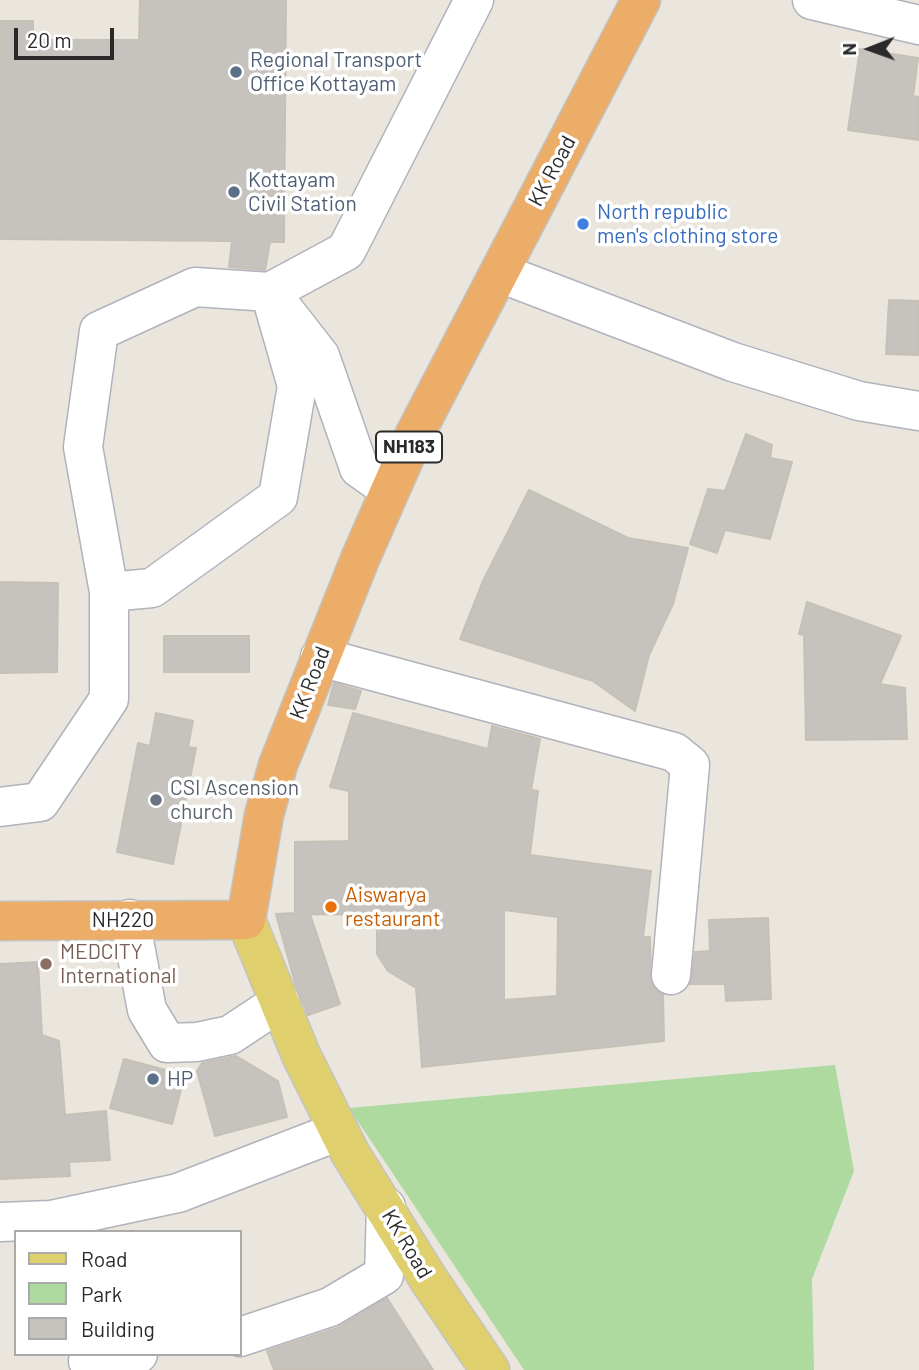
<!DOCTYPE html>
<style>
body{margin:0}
#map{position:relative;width:919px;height:1370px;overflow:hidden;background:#eae6dd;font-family:Barlow,sans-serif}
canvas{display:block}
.legend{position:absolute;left:14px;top:1230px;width:228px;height:126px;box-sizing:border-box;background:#fff;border:2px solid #aaa;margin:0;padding:9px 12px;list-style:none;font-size:21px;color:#2a2a2a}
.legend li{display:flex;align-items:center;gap:14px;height:35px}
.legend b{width:35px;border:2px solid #aaa}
.north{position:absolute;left:835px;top:14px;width:70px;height:70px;-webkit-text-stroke:5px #fff;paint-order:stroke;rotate:269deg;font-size:19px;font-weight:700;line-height:28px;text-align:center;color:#2a2a2a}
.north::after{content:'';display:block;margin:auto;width:24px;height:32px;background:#2a2a2a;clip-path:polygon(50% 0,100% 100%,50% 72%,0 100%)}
.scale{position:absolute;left:14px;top:28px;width:100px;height:32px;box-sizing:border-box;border:4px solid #2a2a2a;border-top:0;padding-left:9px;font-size:21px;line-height:24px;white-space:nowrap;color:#2a2a2a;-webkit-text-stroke:5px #fff;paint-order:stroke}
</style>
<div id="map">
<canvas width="919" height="1370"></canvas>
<ul class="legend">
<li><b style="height:9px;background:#dfd06d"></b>Road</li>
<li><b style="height:19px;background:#aedaa0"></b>Park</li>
<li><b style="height:19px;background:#c6c2bd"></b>Building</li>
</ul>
<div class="north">N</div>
<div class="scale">20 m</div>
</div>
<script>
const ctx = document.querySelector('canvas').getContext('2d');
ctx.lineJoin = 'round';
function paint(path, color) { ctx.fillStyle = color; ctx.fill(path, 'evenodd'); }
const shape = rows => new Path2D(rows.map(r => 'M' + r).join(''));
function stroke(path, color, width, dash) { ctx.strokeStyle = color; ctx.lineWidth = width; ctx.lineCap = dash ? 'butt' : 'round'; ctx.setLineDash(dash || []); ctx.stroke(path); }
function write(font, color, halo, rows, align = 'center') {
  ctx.font = font + ' Barlow,sans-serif'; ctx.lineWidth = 7; ctx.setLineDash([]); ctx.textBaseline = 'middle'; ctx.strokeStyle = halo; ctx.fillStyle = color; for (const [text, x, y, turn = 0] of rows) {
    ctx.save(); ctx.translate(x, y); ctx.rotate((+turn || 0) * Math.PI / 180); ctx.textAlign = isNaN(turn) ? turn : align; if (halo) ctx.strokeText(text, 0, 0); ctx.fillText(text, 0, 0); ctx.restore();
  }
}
const green = shape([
 [835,1065,854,1171,812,1279,814,1370,524,1370,349,1108]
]);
const building = shape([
 [140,0,286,0,284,242,270,242,265,270,229,267,232,241,0,239,0,21,33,21,33,40,139,40,140,0],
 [860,49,918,58,913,96,919,97,919,140,848,130,860,49],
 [889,300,919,301,919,355,886,354,889,300],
 [746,434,772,445,770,458,792,462,770,539,725,530,717,553,690,544,708,489,725,491,746,434],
 [529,490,628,538,688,548,673,604,649,655,635,711,593,681,460,639,483,581,529,490],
 [0,582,58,583,57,672,0,673,0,582],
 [807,602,901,636,880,684,905,688,907,739,806,740,804,635,799,634,807,602],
 [164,636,249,636,249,672,164,672,164,636],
 [334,683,361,691,355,709,328,705,334,683],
 [156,713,193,721,188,747,196,748,173,864,117,852,138,743,150,746,156,713],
 [353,713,488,749,492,726,540,739,531,790,538,791,530,855,651,871,643,937,650,937,651,984,663,995,664,1041,422,1067,416,988,388,971,377,954,377,915,310,914,340,1004,308,1015,295,983,276,914,295,913,295,842,349,841,349,791,330,787,353,713],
 [504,910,558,917,557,996,504,1000,504,910],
 [768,918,771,999,726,1001,725,984,690,984,695,952,710,951,709,920,768,918],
 [38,962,42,1035,59,1041,65,1115,106,1111,110,1160,69,1162,70,1176,0,1179,0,964,38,962],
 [236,1056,278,1081,287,1117,215,1136,197,1071,202,1063,236,1056],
 [124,1059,185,1075,172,1124,110,1108,124,1059],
 [387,1298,433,1370,274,1370,267,1351,337,1328,387,1298]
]);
const minor = shape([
 [812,0,919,25],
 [500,273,733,362,859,401,919,411],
 [390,490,359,468,320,356,270,292,346,251,474,0],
 [320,657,674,752,690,765,671,975],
 [0,807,40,802,109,699,109,592,83,447,99,331,195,287,270,292,297,386,278,497,152,588,109,592],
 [130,919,147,1010,167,1043,197,1042,230,1035,280,1002],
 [0,1222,51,1220,178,1193,339,1131],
 [240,1337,330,1307,384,1275,386,1207],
 [88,1361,138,1354]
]);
const major = shape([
 [246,920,301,1055,350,1153,429,1280,490,1370]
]);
const highway = shape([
 [0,921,246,920,264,815,278,765,360,559,415,434,641,0]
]);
const markers = [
 [236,72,7,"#5c6f8a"],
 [234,192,7,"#5c6f8a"],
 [583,224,7,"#3f7fe0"],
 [156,800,7,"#6b7280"],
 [331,907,7,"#e8710a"],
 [46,964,7,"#8d6e63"],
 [153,1079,7,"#5c6f8a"]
];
const shields = [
 [409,447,66]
];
const shieldNames = [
 ["NH183",409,447]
];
const serviceNames = [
 ["Regional Transport",250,60],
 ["Office Kottayam",250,84],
 ["Kottayam",248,180],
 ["Civil Station",248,204],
 ["HP",167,1079]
];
const streetNames = [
 ["KK Road",552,171,-62],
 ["KK Road",310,683,-69],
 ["NH220",123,920],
 ["KK Road",407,1244,59]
];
const shopNames = [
 ["North republic",597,212],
 ["men's clothing store",597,236]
];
const worshipNames = [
 ["CSI Ascension",170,788],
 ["church",170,812]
];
const foodNames = [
 ["Aiswarya",345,895],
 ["restaurant",345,919]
];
const educationNames = [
 ["MEDCITY",60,952],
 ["International",60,976]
];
paint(green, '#aedaa0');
paint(building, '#c6c2bd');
stroke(building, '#c5c1b7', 2);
stroke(minor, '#b1b2bc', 41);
stroke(major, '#c3c3c3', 41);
stroke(highway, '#c3c3c3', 41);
stroke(minor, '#fff', 38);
stroke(major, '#dfd06d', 38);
stroke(highway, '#ebad67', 38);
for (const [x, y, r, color] of markers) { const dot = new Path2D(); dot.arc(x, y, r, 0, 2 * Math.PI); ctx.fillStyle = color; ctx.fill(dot); stroke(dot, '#fff', 2.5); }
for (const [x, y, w] of shields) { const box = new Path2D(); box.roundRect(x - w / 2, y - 15.5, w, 31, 5); ctx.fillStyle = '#fff'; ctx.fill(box); stroke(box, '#2a2a2a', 2); }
write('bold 19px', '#2a2a2a', null, shieldNames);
write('21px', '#4e5e75', '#fff', serviceNames, 'left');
write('21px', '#2a2a2a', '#fff', streetNames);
write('21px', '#366cbe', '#fff', shopNames, 'left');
write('21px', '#5b616d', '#fff', worshipNames, 'left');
write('21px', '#c56008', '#fff', foodNames, 'left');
write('21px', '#785e54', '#fff', educationNames, 'left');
</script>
